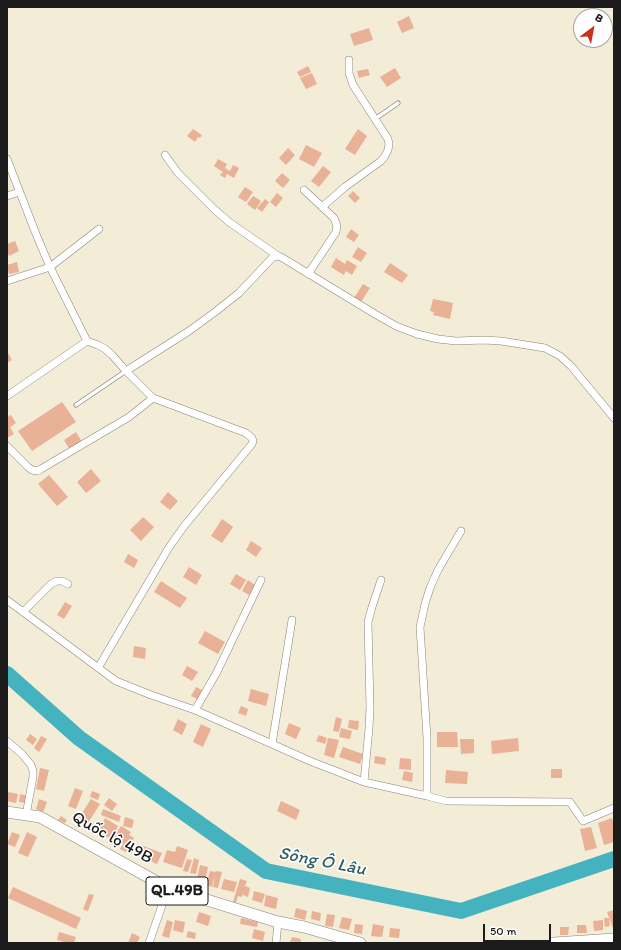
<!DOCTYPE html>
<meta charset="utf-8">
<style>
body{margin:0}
#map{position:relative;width:621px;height:950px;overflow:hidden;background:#f3ecd7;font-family:Itim,sans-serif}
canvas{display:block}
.frame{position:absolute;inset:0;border:8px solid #1c1c1c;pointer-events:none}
.north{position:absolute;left:573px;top:8px;width:40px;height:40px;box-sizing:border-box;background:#fff;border:1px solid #a4a4a4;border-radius:50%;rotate:32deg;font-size:11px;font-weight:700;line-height:16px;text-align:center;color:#1c1c1c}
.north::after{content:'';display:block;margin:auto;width:14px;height:18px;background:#c8321e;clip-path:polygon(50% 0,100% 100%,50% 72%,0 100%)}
.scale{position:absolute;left:483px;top:924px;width:68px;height:18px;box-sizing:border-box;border:2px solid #1c1c1c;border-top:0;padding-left:5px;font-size:12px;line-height:14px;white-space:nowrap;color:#1c1c1c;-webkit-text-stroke:3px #fff;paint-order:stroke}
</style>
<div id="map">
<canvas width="621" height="950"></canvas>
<div class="frame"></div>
<div class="north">B</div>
<div class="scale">50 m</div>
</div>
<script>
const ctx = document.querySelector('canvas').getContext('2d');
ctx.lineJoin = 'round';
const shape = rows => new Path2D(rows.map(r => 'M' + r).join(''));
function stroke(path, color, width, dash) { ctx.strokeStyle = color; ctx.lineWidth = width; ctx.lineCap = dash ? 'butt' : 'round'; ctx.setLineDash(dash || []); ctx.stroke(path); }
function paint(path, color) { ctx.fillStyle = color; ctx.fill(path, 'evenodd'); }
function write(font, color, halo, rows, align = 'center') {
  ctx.font = font + ' Itim,sans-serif'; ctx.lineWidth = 3; ctx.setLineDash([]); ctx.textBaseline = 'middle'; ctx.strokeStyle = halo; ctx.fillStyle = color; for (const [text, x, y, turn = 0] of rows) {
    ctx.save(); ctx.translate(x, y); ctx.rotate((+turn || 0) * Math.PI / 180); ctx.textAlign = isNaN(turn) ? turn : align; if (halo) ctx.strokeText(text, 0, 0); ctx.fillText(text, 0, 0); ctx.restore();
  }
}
const river = shape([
 [7,674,79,738,266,871,461,911,614,859]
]);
const building = shape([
 [409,16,414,28,402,33,397,22],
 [369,28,373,40,354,46,350,34],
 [308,66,311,72,300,77,297,72],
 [395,68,401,78,387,87,380,77],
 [368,69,370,75,359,78,357,71],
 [312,73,317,84,306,89,300,78],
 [193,129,202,135,200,138,198,137,195,142,187,136],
 [358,129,367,136,355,155,345,149],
 [306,145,322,153,314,167,299,159],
 [288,148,295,155,286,165,279,158],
 [218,159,227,164,225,168,230,171,233,165,239,168,234,178,227,174,225,178,220,175,223,172,214,166],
 [323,166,331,172,319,187,311,181],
 [282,173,290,180,283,188,275,181],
 [245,187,253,192,246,202,238,197],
 [353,191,360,198,355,203,348,196],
 [277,193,283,198,276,207,270,202],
 [253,196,261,201,255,210,247,204],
 [265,199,269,202,262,212,257,208],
 [351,229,359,235,354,242,346,237],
 [15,241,19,251,9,256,7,251,7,244],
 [358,247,367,253,361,262,352,257],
 [336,258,345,264,347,260,357,266,352,275,346,271,344,275,331,267],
 [17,262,19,272,9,274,7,265],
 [390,263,408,275,402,283,384,272],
 [363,284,370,288,361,302,354,298],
 [433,299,453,303,450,319,433,315,434,312,430,311],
 [7,351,12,360,7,363],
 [62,402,76,422,32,451,18,431],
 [11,415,16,423,10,427,14,434,7,438,7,417],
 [76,432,82,442,70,450,64,440],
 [91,469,101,481,86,493,77,482],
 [49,475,68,497,57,506,38,484],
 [168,492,178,501,170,510,160,502],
 [143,517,154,527,141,541,130,530],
 [222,519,233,527,222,543,211,536],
 [251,541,262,548,256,557,246,550],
 [128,554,138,560,134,568,124,562],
 [189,567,202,575,196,585,183,577],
 [236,574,246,580,240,590,230,584],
 [248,580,255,585,249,595,242,591],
 [161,581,187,598,180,608,154,592],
 [65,602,72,606,64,619,57,615],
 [205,631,225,642,218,654,198,643],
 [134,646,146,648,145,659,133,657],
 [187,666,198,672,192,681,182,675],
 [196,687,204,691,199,700,191,696],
 [251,689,269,694,266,706,248,701],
 [241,706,248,709,246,716,238,713],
 [336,717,342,719,339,732,333,731],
 [178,719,187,724,182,735,173,730],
 [349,720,359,721,358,730,348,728],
 [289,723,301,728,296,739,285,734],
 [201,724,211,729,203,747,193,742],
 [341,728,352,731,350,739,339,737],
 [437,732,457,732,458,747,437,747],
 [30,734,37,739,33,745,26,740],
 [319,735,327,738,325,744,316,741],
 [41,736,47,739,39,752,34,748],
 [328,738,339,740,334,758,324,755],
 [518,738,519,751,492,754,491,741],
 [460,739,474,739,474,753,461,754],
 [343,747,363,754,360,764,339,757],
 [375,756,386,758,385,765,374,763],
 [400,758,411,759,411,770,399,769],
 [40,768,49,770,44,791,36,789],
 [551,769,562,769,562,778,551,778],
 [446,770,468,772,467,784,445,783],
 [404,771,413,773,412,782,402,780],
 [75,788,83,791,76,809,68,806],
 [92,791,100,794,98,800,90,797],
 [8,792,18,794,16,803,7,801],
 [20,794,28,796,26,803,19,802],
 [109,798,117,804,112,811,104,805],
 [39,799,47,802,43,812,36,809],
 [91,799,100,804,88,823,79,818],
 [281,801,300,810,296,820,277,811],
 [103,809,121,816,119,822,101,815],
 [61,816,67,820,65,823,58,820],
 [125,817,134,820,132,828,123,826],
 [105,818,118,826,111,839,98,832],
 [612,818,614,824,614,842,604,845,598,823],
 [121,826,131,832,129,835,134,838,126,852,120,849,123,844,113,838],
 [591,827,597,848,585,851,580,829],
 [12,832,20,835,15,847,7,844],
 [27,832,37,837,28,857,18,853],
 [138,844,162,853,157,864,134,854],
 [177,846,188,850,182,868,163,862,167,850,175,852],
 [194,858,199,860,196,874,190,873],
 [187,859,192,860,188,872,183,871],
 [200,865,208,867,205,881,197,879],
 [210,871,216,872,212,887,206,885],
 [216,871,222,872,218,888,213,887],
 [224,879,237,882,234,892,221,889],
 [240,879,247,881,245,886,250,888,248,897,243,895,244,891,242,897,238,896,236,903,233,902],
 [13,887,81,918,76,929,8,898],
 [254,891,265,894,262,903,252,900],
 [89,894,94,895,88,911,83,909],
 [266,895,278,898,276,909,264,906],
 [296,908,307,911,305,920,294,917],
 [614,910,614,931,607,912],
 [312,911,321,913,320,921,311,919],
 [199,912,211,916,208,926,196,922],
 [327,914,335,915,333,927,325,926],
 [342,917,352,919,349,930,339,928],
 [241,918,258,922,257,927,240,924],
 [604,918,609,918,610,926,605,927],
 [167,920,173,922,169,938,162,936],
 [175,920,185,922,183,933,173,930],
 [603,920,603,930,594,931,593,921],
 [355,924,363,925,362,934,354,933],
 [373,924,384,926,382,937,371,936],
 [577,925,586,925,587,933,577,933],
 [560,927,569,927,568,935,560,935],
 [390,928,400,929,399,938,389,937],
 [254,929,265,932,263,941,252,938],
 [188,931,196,933,195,939,186,937],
 [59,932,76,937,74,943,68,943,57,940],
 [132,933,140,937,137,943,128,943],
 [292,937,301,939,300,943,290,943]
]);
const lane = shape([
 [375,119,398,103],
 [76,405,126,371]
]);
const street = shape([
 [165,155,178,173,214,209,229,222,278,256],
 [7,159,36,234,50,267,87,341,7,396],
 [304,190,334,218,337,226,336,232,308,274],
 [7,196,19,192],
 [322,207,345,187,381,161,385,156,388,150,389,144,388,139,353,85,349,73,349,60],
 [7,281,50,267,99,229],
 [87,341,98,345,104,348,112,355,126,371,153,398,246,433,252,438,253,441,252,444,185,525,177,536,168,549,98,668],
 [126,371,189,331,215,312,239,293,272,258,278,256,281,257,375,314,396,326,417,334,438,339,456,341,484,340,501,341,545,348,560,356,571,366,614,418],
 [7,446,28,467,32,470,37,471,41,469,129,417,153,398],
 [7,600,116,681,151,695,195,710,272,744,310,761,364,782,427,796,446,801,570,802,583,821,614,808],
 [23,612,51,584,57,581,62,581,68,584],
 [195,710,217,672,261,580],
 [7,741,22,754,31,765,33,771,33,777,26,815],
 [272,744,292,620],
 [364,782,369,728,370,707,368,622,372,607,381,580],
 [427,796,427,738,420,627,425,604,430,588,438,570,461,531],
 [149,943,168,888],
 [276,943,278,922]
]);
const primary = shape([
 [7,812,40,817,168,888,278,922,304,927,360,943],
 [554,943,614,939]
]);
const shields = [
 [177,891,62]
];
const shieldNames = [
 ["QL.49B",177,891]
];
const streetNames = [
 ["Quốc lộ 49B",112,838,29]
];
const waterNames = [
 ["Sông Ô Lâu",322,862,11]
];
stroke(river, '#44b3bf', 16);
paint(building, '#e9b196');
stroke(lane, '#88847a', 5);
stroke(street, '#88847a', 8);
stroke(primary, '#88847a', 12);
stroke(lane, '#fff', 3.5);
stroke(street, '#fff', 7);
stroke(primary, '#fff', 11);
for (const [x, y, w] of shields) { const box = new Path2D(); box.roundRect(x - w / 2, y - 14, w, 28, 3); ctx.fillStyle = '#fff'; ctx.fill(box); stroke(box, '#1c1c1c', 1); }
write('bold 16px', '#1c1c1c', null, shieldNames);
write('17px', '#1c1c1c', '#fff', streetNames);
write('italic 18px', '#2e6065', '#fff', waterNames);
</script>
